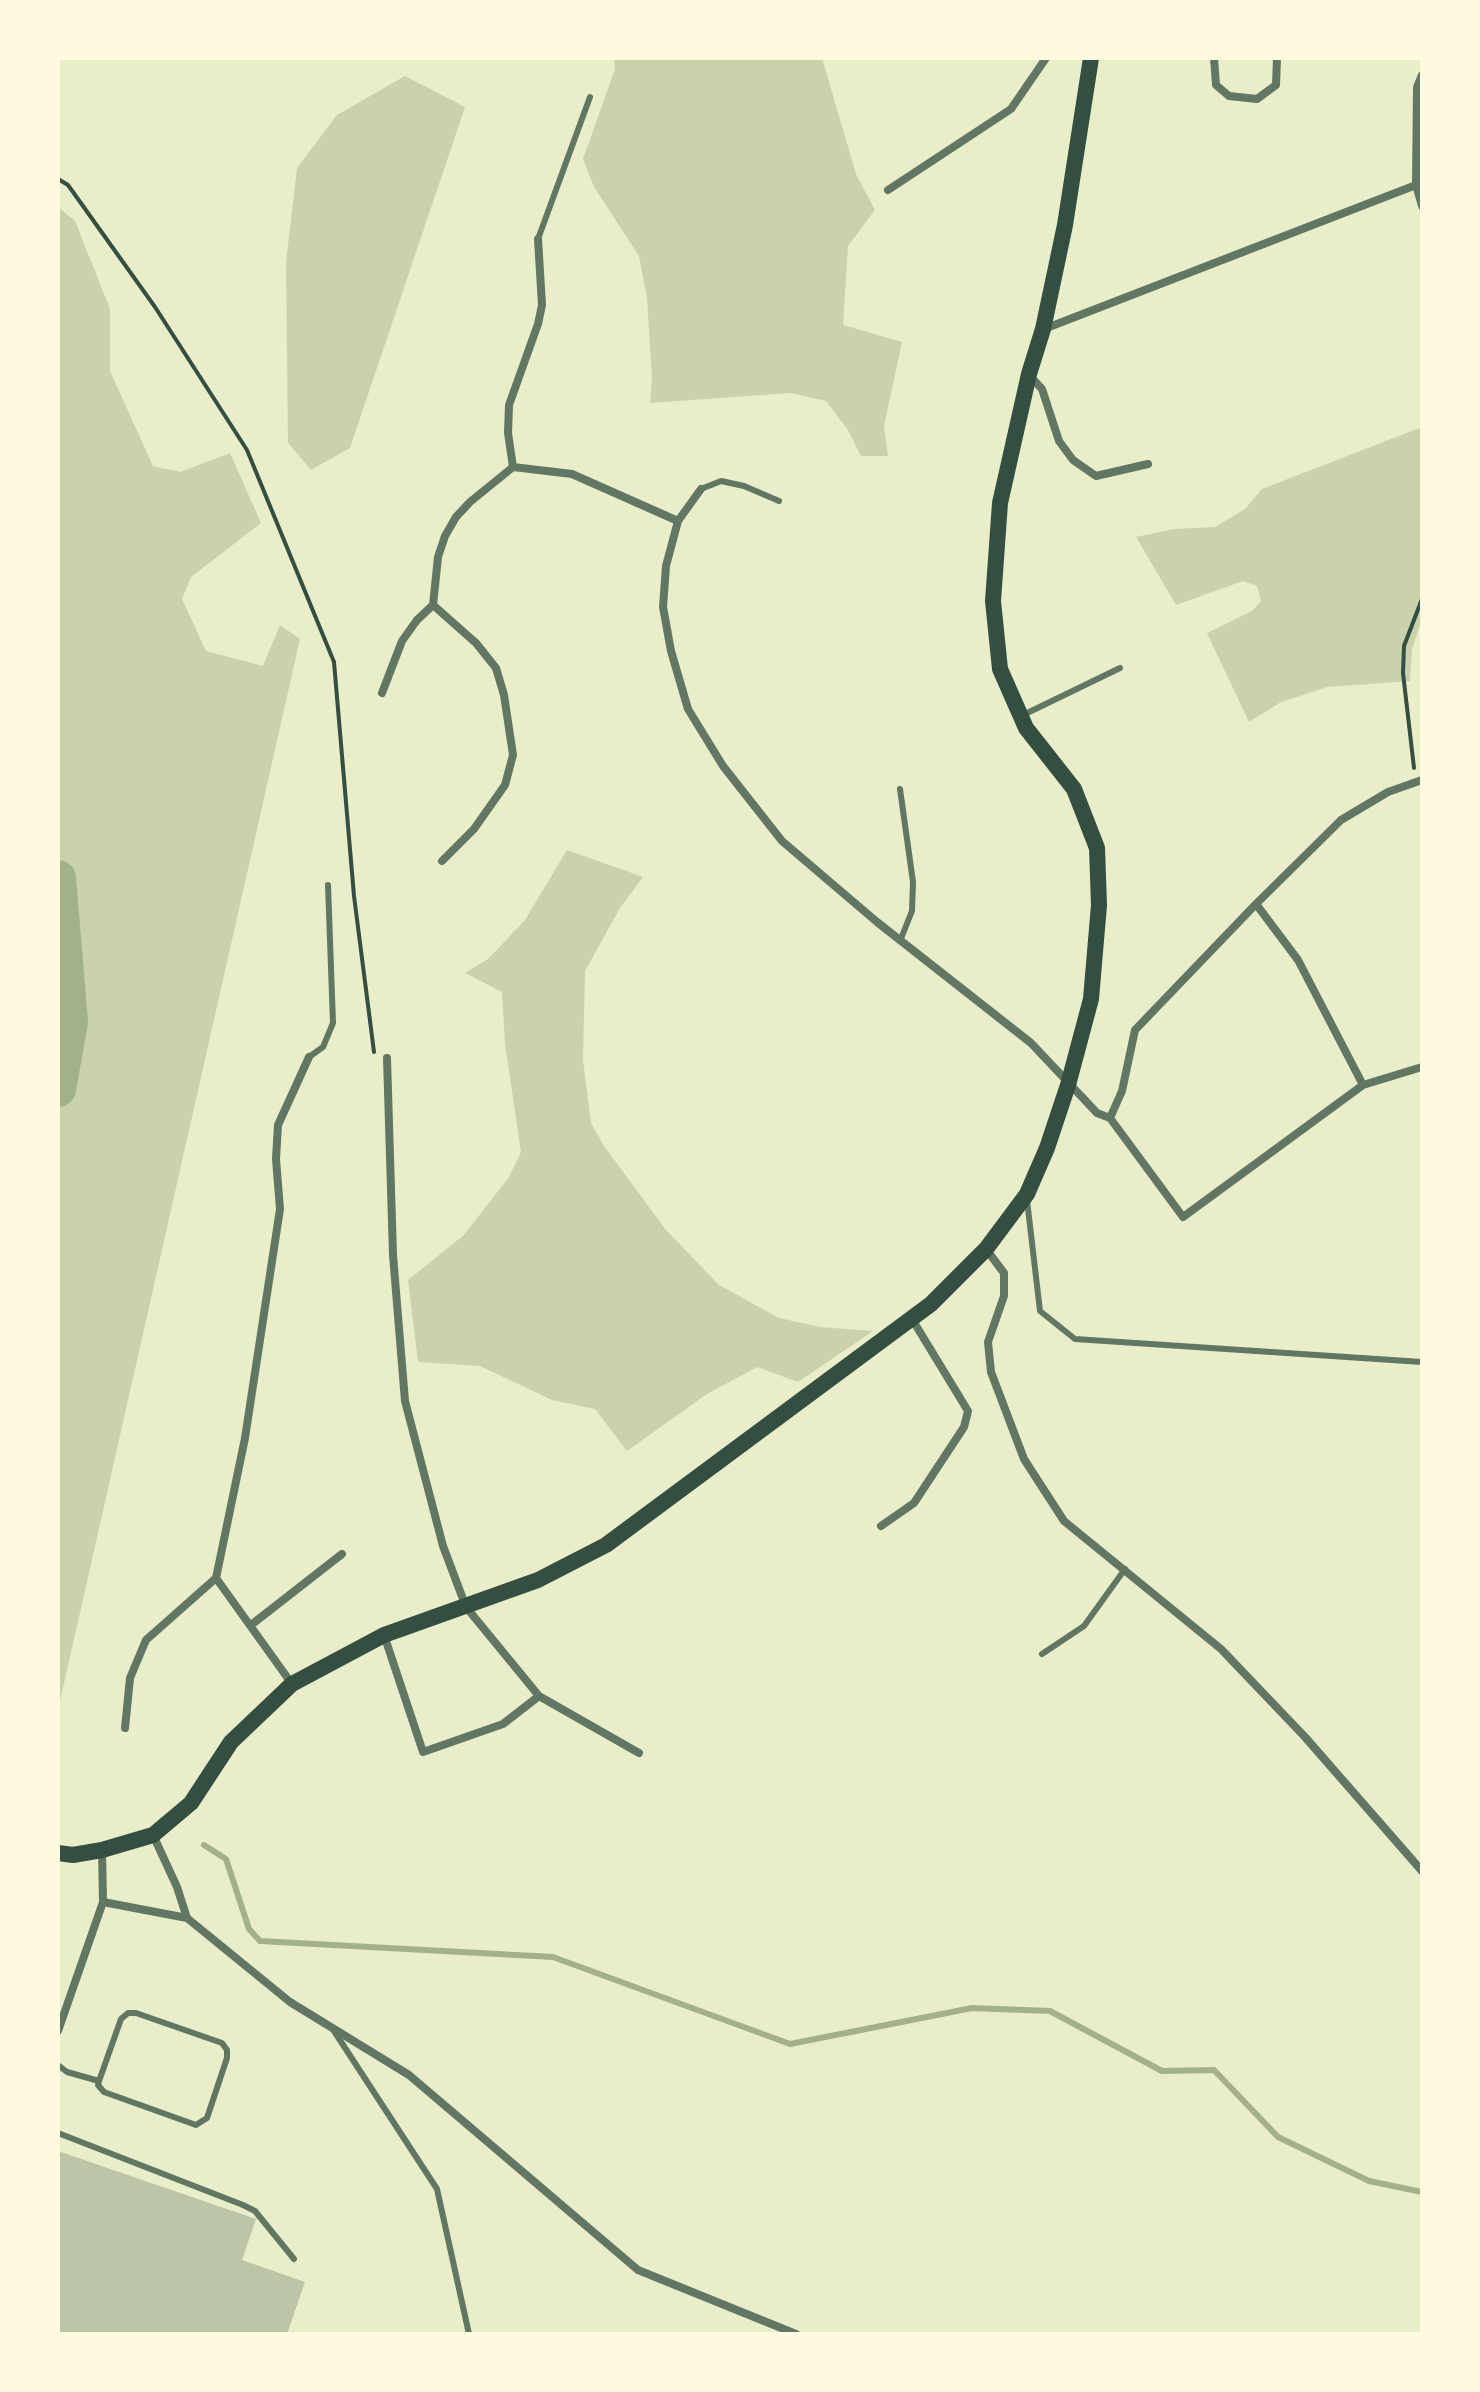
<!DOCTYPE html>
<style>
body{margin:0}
#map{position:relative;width:1480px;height:2392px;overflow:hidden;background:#e9edc9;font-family:"Open Sans",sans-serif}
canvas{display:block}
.frame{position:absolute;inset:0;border:60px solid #fefae0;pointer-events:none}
</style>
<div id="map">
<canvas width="1480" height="2392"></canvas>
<div class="frame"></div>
</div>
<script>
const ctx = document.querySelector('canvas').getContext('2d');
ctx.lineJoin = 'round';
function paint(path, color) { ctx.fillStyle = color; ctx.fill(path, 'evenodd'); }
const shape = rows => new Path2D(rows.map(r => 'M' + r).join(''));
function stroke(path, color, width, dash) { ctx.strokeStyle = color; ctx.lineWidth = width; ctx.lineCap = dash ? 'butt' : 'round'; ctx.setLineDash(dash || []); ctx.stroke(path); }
const green = shape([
 [614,58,822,58,856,174,875,210,848,246,843,325,902,342,884,426,888,456,861,456,848,430,826,401,790,393,650,403,652,378,647,298,639,256,594,187,583,159,615,69],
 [405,76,465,107,350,448,311,470,288,443,286,262,297,168,337,115],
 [58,207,75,221,110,309,110,371,153,466,180,472,230,453,261,523,191,577,182,599,206,651,263,666,280,625,300,639,58,1710],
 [1422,427,1422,619,1412,649,1410,681,1327,687,1281,702,1249,722,1207,633,1252,611,1261,601,1257,586,1243,581,1176,605,1136,537,1174,529,1215,527,1245,509,1262,489],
 [567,850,643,877,620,908,585,971,583,1060,591,1123,604,1146,666,1230,719,1285,779,1318,820,1327,873,1331,798,1382,757,1367,707,1394,627,1451,595,1409,552,1400,480,1366,418,1362,408,1280,464,1235,509,1177,521,1152,505,1044,502,992,465,973,488,959,525,920]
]);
const stream = shape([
 [204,1845,226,1859,249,1929,260,1941,553,1957,790,2044,972,2008,1050,2011,1162,2071,1214,2070,1278,2137,1369,2181,1422,2192]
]);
const river = shape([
 [58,878,70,1022,58,1089]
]);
const building = shape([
 [58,2151,256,2219,242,2260,305,2282,287,2334,58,2334]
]);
const path = shape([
 [58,179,68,185,155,307,247,450,334,662,354,896,374,1052],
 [1414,768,1403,673,1404,646,1422,599]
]);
const service = shape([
 [538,239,590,97],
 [701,489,721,481,744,486,779,501],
 [1021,716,1120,668],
 [900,941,912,911,913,882,900,789],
 [309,1057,323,1047,333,1023,328,885],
 [1027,1200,1040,1311,1075,1339,1422,1362],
 [1042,1654,1084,1626,1125,1569],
 [334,2031,437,2189,469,2334],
 [58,2065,67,2072,99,2081,98,2085,104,2092,196,2125,207,2118,227,2058,227,2050,222,2043,136,2013,128,2013,121,2019,99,2081],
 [58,2133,243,2205,255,2211,294,2259]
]);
const minor = shape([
 [1214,58,1216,85,1229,96,1257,99,1276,85,1277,58],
 [1422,75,1417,87,1416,185,1422,206],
 [888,190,1011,109,1046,58],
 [1044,329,1416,185],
 [1029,375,1042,389,1059,441,1073,460,1096,476,1148,464],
 [513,467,508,433,509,405,538,324,542,305,538,239],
 [701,489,678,521,666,566,663,607,671,651,688,709,723,766,782,841,877,922,1031,1043,1097,1113,1110,1118,1122,1091,1135,1030,1256,904,1341,820,1388,792,1422,780],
 [433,605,476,643,496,668,504,695,513,755,505,785,474,829,442,861],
 [382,693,402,641,417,620,433,605,438,557,445,536,456,517,470,502,513,467,572,474,678,521],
 [1256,904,1298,960,1363,1085],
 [387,1058,393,1255,405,1401,443,1546,466,1607,539,1696,639,1753],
 [1110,1118,1183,1217,1363,1085,1422,1067],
 [986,1249,1004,1273,1004,1296,988,1342,991,1372,1024,1459,1064,1521,1221,1649,1305,1737,1422,1871],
 [881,1526,914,1503,964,1427,968,1411,912,1319],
 [216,1578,292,1684],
 [251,1625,342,1554],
 [384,1635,423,1752,503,1724,539,1696],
 [125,1728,130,1678,146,1640,216,1578,245,1438,280,1209,276,1159,278,1125,309,1057],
 [153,1835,177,1887,187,1918,290,2002,409,2075,638,2270,796,2334],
 [102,1850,103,1902,187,1918],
 [58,2031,103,1902]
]);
const secondary = shape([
 [58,1853,73,1855,102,1850,153,1835,191,1803,231,1742,292,1684,384,1635,538,1580,606,1545,931,1304,986,1249,1027,1194,1047,1148,1068,1085,1091,999,1099,905,1097,848,1074,789,1026,728,1000,669,993,601,1000,503,1029,374,1043,329,1065,225,1091,58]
]);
paint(green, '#cad2ad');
stroke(stream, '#a3b18a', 6);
stroke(river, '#a3b18a', 36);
paint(building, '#bcc5a7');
stroke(path, '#344e41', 4);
stroke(service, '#617663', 6);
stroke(minor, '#617663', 8);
stroke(secondary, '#344e41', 16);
</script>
